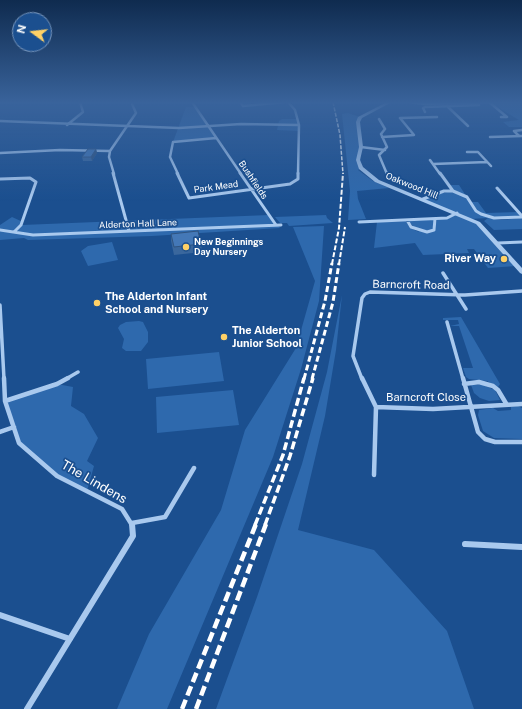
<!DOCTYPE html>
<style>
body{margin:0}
#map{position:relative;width:522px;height:709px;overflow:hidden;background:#1b4f8f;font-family:"Public Sans",sans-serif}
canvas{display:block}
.north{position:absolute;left:12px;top:12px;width:40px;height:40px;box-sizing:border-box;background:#1b4f8f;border:1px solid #7695bc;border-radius:50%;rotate:285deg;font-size:11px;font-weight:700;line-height:16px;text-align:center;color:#fff}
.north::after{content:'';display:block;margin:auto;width:14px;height:18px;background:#ffd166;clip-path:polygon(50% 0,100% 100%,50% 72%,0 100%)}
</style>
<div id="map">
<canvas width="522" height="709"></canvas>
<div class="north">N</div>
</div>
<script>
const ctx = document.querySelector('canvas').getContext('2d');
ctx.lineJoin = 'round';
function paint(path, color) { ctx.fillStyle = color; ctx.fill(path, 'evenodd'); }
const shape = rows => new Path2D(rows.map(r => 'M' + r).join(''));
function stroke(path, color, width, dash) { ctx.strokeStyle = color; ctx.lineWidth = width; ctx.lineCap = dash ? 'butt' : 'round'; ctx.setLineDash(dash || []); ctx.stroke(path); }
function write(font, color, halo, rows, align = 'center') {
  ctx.font = font + ' "Public Sans",sans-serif'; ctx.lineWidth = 3.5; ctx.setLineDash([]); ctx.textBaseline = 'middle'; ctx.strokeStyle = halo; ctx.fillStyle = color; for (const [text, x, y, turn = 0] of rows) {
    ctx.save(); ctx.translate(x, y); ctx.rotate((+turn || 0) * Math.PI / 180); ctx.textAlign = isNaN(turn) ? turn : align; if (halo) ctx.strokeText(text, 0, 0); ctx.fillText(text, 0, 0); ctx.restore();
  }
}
const green = shape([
 [409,102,522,102,522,127,509,127,503,122,519,120,489,102,425,104],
 [186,107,195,107,216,138,173,142],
 [348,113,360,117,358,122,361,168,358,170,373,181,389,188,357,191,358,199,366,219,348,220,350,191,342,114],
 [282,119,297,119,299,131,277,130,279,121],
 [449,185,459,185,470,202,478,202,486,213,518,212,522,216,489,218,501,220,522,218,522,229,494,230,484,221,488,218,470,219,477,223,516,266,488,268,474,249,467,249,469,253,423,255,415,243,374,248,377,222,406,221,410,228,419,232,407,220,435,219,433,232,435,230,437,219,456,215,423,199,437,194,453,191],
 [269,215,280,228,152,236,28,240,24,238,0,240,0,225,12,217,23,222,22,225],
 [326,215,327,218,333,223,289,226,287,223,280,223,275,217],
 [324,226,319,301,301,369,273,457,167,709,117,709,149,634,221,510,245,430,296,348,315,281,293,227],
 [112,242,118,260,88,266,81,251,88,246],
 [342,295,336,350,325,416,298,530,374,550,447,631,474,709,216,709,257,597,302,464,327,372],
 [461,317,500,384,498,387,487,381,469,379,466,377,463,368,473,368,459,326,450,326,459,324,458,320,443,320,443,318],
 [139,321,143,322,148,332,148,342,141,351,126,351,122,348,124,339,118,328,120,325,126,322],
 [219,352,224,381,148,389,146,359],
 [57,384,73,387,71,406,84,414,98,438,87,461,94,466,87,491,57,476,19,443,5,401],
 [481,384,495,390,500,400,489,401,480,398,474,393,471,385],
 [233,390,239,425,157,433,156,397],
 [518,406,522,408,522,439,494,438,483,431,478,415,479,410,493,408,498,411,511,410,511,407]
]);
const minorFar4 = shape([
 [192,102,241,174],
 [240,102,243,106,285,102],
 [288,102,295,110,299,125,298,174],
 [409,102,425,104,490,102],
 [489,102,507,117,501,117],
 [447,106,468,126],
 [425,112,423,108,425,107,479,105],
 [379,119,385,129,381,134,387,147,379,155,387,174],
 [0,121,179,128,241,124,299,125],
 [67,125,83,112,80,102],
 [519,136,514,131,522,130],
 [382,137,414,135,400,118,437,117],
 [490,137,522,136],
 [361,147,385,150],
 [467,152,478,152,491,166],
 [0,153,60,150,110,151],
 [430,160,440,174],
 [433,164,487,162],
 [114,174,109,157,110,151,136,113,132,104],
 [178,174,170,157,173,142,216,138]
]);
const minorFar3 = shape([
 [113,173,129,231],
 [177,173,189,198,290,184,298,179,298,173],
 [240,173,276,225],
 [387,173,389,178],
 [440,173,453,191],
 [0,179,30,178,36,182,21,225,14,232],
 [497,188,522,216],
 [423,199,444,191,453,191,467,197,476,211,481,214,494,218,522,217],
 [407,220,411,227,427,232,434,230,435,219],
 [359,222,447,218,457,213],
 [0,230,33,235,281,225],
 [498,243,522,242]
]);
const minorFar2 = shape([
 [443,273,466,309],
 [0,305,4,379],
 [447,322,463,379],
 [66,379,78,372],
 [362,379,353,356,362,298,365,294,370,292,465,295,522,291]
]);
const minorFar1 = shape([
 [4,378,5,401,19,443,57,476,122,509,132,525],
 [362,378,376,407],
 [463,378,478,432,485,439,495,442,522,442],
 [464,384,479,382,493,386,498,390,507,405],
 [5,401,57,384,68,378],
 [0,432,14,427],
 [374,475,376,407,433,409,522,404],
 [132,523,165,517,194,468]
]);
const minor = shape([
 [465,544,522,547],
 [0,615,70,639],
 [27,709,133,536,132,524]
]);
const tertiary = shape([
 [387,102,392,102,362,118,360,122,363,147,360,160,363,167,379,180,480,222,522,268,522,274,520,273,476,224,375,182,359,169,356,160,359,147,356,122,358,117,387,102]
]);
const railFar4 = shape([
 [333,102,340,135,343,174]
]);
const railFar3 = shape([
 [332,264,339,228,343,173],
 [339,264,345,227]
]);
const railFar2 = shape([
 [304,379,325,301,332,263],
 [312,379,333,302,339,263]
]);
const railFar1 = shape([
 [255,525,283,455,304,378],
 [265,525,290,456,313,378]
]);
const rail = shape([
 [182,709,256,524],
 [196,709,266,524]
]);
const wall = shape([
 [96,149,97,153,92,161,83,161,82,157],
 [171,234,201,244,202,252,174,255,171,241]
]);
const shadedWall = shape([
 [96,149,97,153,92,161,91,157]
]);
const building = shape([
 [88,149,96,149,91,157,82,157,88,149],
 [198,231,201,244,174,247,171,234,198,231]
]);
const markers = [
 [186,247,4,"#ffd166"],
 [504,259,4,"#ffd166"],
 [97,303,4,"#ffd166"],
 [224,337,4,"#ffd166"]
];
const farStreetnames = [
 ["Bushfields",253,180,56],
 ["Oakwood Hill",412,186,22],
 ["Park Mead",216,187,-8],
 ["Alderton Hall Lane",138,224,-2]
];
const farPoinames = [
 ["New Beginnings",194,242],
 ["Day Nursery",194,252]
];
const poiNames = [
 ["River Way",496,259,"right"],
 ["The Alderton Infant",105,297],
 ["School and Nursery",105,310],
 ["The Alderton",232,331],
 ["Junior School",232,344]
];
const streetNames = [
 ["Barncroft Road",411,285,1],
 ["Barncroft Close",426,398]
];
const nearStreetnames = [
 ["The Lindens",94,482,30]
];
paint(green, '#2e69ad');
stroke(minorFar4, '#a9c9ee', 2.5);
stroke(minorFar3, '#a9c9ee', 3);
stroke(minorFar2, '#a9c9ee', 3.5);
stroke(minorFar1, '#a9c9ee', 4.5);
stroke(minor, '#a9c9ee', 6);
paint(tertiary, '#a9c9ee');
stroke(railFar4, '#fff', 1.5, [4, 1.5]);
stroke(railFar3, '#fff', 2, [5, 2]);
stroke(railFar2, '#fff', 3, [6, 3]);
stroke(railFar1, '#fff', 3.5, [8, 3.5]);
stroke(rail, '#fff', 4.5, [10, 4.5]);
paint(wall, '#3a679d');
paint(shadedWall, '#305480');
paint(building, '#4478b7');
stroke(building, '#305480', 1);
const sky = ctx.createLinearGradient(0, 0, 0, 201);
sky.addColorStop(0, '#0f2b4f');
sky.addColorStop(0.51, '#39639b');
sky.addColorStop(1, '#39639b00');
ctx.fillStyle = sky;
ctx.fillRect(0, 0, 522, 201);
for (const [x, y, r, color] of markers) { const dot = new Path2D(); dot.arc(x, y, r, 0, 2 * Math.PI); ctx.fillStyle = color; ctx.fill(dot); stroke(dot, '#1b4f8f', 1.5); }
write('9px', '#fff', '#1b4f8f', farStreetnames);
write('bold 9px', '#fff', '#1b4f8f', farPoinames, 'left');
write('bold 11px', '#fff', '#1b4f8f', poiNames, 'left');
write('11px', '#fff', '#1b4f8f', streetNames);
write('13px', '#fff', '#1b4f8f', nearStreetnames);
</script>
